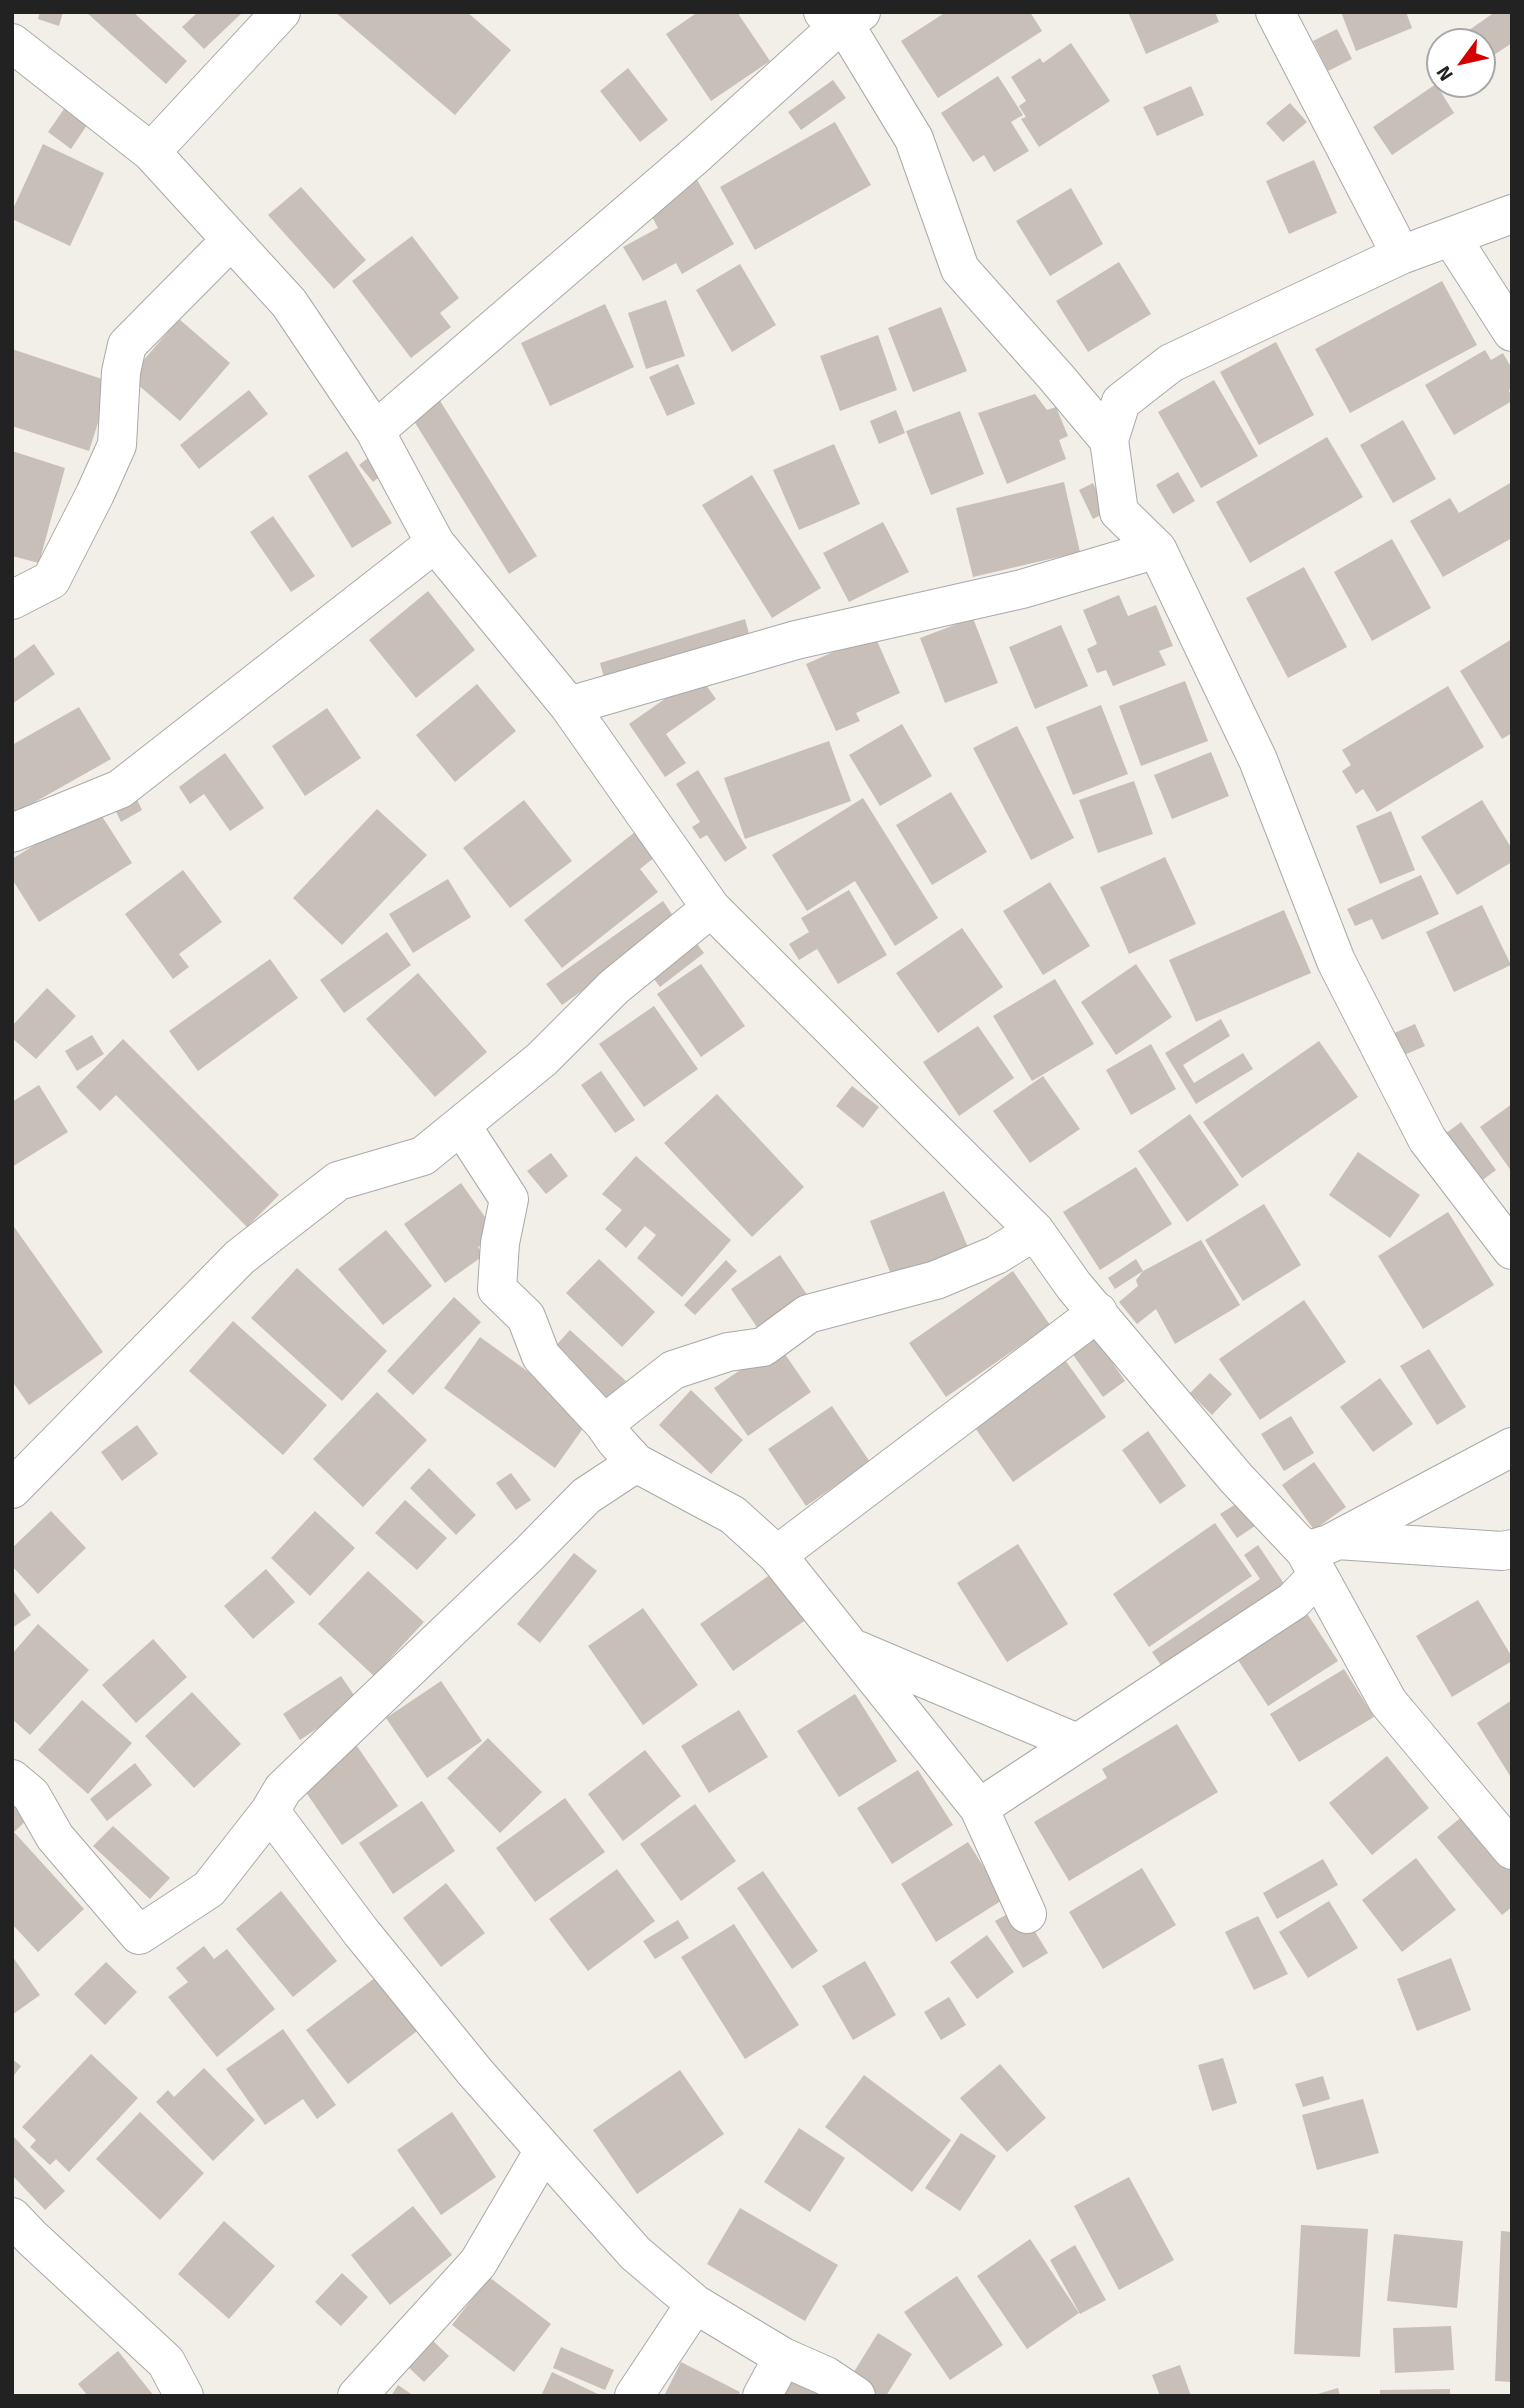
<!DOCTYPE html>
<style>
body{margin:0}
#map{position:relative;width:1524px;height:2408px;overflow:hidden;background:#f2efe9;font-family:Signika,sans-serif}
canvas{display:block}
.frame{position:absolute;inset:0;border:14px solid #222;pointer-events:none}
.north{position:absolute;left:1426px;top:28px;width:70px;height:70px;box-sizing:border-box;background:#fff;border:2px solid #a7a7a7;border-radius:50%;rotate:237deg;font-size:19px;font-weight:700;line-height:28px;text-align:center;color:#222}
.north::after{content:'';display:block;margin:auto;width:24px;height:32px;background:#d40000;clip-path:polygon(50% 0,100% 100%,50% 72%,0 100%)}
</style>
<div id="map">
<canvas width="1524" height="2408"></canvas>
<div class="frame"></div>
<div class="north">N</div>
</div>
<script>
const ctx = document.querySelector('canvas').getContext('2d');
ctx.lineJoin = 'round';
function paint(path, color) { ctx.fillStyle = color; ctx.fill(path, 'evenodd'); }
const shape = rows => new Path2D(rows.map(r => 'M' + r).join(''));
function stroke(path, color, width, dash) { ctx.strokeStyle = color; ctx.lineWidth = width; ctx.lineCap = dash ? 'butt' : 'round'; ctx.setLineDash(dash || []); ctx.stroke(path); }
const building = shape([
 [40,12,63,12,59,26,38,19],
 [86,12,133,12,187,61,166,84],
 [198,12,243,12,204,49,182,27],
 [335,12,467,12,511,50,455,115],
 [698,12,737,12,770,61,711,101,666,34],
 [946,12,1030,12,1042,31,938,98,901,41],
 [1128,12,1215,12,1219,22,1146,54],
 [1341,12,1406,12,1412,28,1356,51],
 [1495,12,1512,12,1512,43,1482,63,1482,42,1452,42],
 [1337,29,1352,59,1328,71,1313,41],
 [1071,43,1110,101,1039,147,1021,119,1026,117,1019,106,1026,101,1011,77,1040,58,1043,63],
 [1440,50,1440,66,1433,55],
 [628,68,668,120,640,142,600,91],
 [998,76,1023,115,1011,122,1029,151,994,172,984,155,973,162,941,113],
 [833,80,846,98,801,130,788,112],
 [1436,84,1454,113,1392,155,1373,127],
 [1191,86,1204,115,1157,136,1143,107],
 [1290,103,1307,122,1283,142,1266,123],
 [66,106,89,122,71,149,48,132],
 [835,122,871,185,755,250,720,187],
 [43,144,104,173,70,246,12,219,12,211],
 [1314,160,1337,213,1289,234,1266,181],
 [696,178,734,244,682,274,676,263,643,281,623,247,658,228,650,213],
 [301,187,366,260,334,289,268,215],
 [1071,188,1103,244,1050,276,1016,221],
 [412,236,459,298,440,313,451,327,411,358,352,281],
 [1119,262,1151,314,1088,352,1056,301],
 [740,264,776,325,732,352,696,290],
 [1442,281,1477,345,1350,413,1315,349],
 [666,300,685,356,646,369,628,313],
 [605,304,634,367,550,406,521,343],
 [941,307,967,371,913,392,888,328],
 [179,319,230,363,180,421,129,377],
 [878,335,897,390,840,411,820,356],
 [1276,342,1314,415,1259,445,1220,372],
 [12,349,111,382,89,451,12,426],
 [1485,350,1491,360,1503,353,1512,369,1512,388,1509,390,1512,401,1454,435,1425,385],
 [678,364,695,404,667,416,649,377],
 [1214,380,1258,456,1201,488,1158,412],
 [249,390,268,414,199,469,180,445],
 [1035,394,1047,410,1056,407,1068,436,1059,440,1066,459,1007,484,978,413],
 [437,396,537,556,509,574,409,413],
 [896,410,905,433,879,444,870,421],
 [960,411,984,474,931,495,906,431],
 [1403,420,1436,479,1393,503,1360,445],
 [1327,437,1363,497,1250,563,1216,502],
 [834,444,860,504,799,530,773,470],
 [12,451,65,468,39,563,12,556],
 [347,451,392,523,352,548,308,476],
 [377,451,391,468,373,482,359,465],
 [1178,472,1195,501,1173,514,1156,485],
 [752,475,821,588,772,618,702,505],
 [1064,482,1080,552,973,577,956,508],
 [1512,482,1512,538,1443,577,1410,521,1450,498,1459,513],
 [1093,483,1107,512,1093,519,1079,490],
 [273,516,315,576,291,592,250,532],
 [883,522,909,572,849,602,823,553],
 [1392,539,1431,608,1372,641,1334,572],
 [1304,567,1347,647,1288,678,1246,598],
 [428,591,475,650,416,698,369,640],
 [1119,595,1128,616,1156,605,1173,646,1159,651,1166,665,1113,686,1106,670,1097,673,1087,649,1097,644,1083,610],
 [973,618,998,683,945,703,920,638],
 [745,619,751,641,606,685,600,663],
 [1061,625,1088,686,1035,709,1009,647],
 [874,634,900,693,856,713,860,721,836,731,806,664],
 [1512,639,1512,733,1502,739,1460,671],
 [34,644,55,674,12,704,12,660],
 [699,675,716,699,666,734,686,763,665,777,629,724],
 [1185,681,1208,741,1141,766,1119,706],
 [477,684,516,731,455,782,416,735],
 [1448,686,1484,747,1377,812,1363,789,1356,794,1342,771,1351,765,1342,750],
 [1101,705,1128,774,1073,795,1046,727],
 [79,707,111,759,12,815,12,745],
 [327,708,361,758,305,796,272,746],
 [902,724,932,776,880,806,849,755],
 [1017,726,1074,838,1031,860,973,748],
 [829,741,851,801,745,839,724,778],
 [1211,752,1229,796,1172,819,1154,775],
 [225,753,264,808,230,831,204,794,190,804,179,787],
 [698,770,747,848,725,862,707,835,700,839,692,827,700,822,676,784],
 [1134,781,1153,834,1098,853,1079,800],
 [131,787,142,810,121,822,110,799],
 [951,792,987,852,932,885,896,825],
 [863,798,938,918,895,946,855,881,807,911,772,855],
 [524,800,572,861,510,908,463,848],
 [1482,800,1512,849,1512,862,1457,895,1421,837],
 [96,807,132,863,39,922,12,879,12,859],
 [377,809,427,855,342,945,293,898],
 [1391,811,1415,870,1380,884,1356,826],
 [640,828,660,853,640,869,658,892,562,968,524,920],
 [1165,857,1196,924,1129,954,1100,887],
 [183,870,222,922,179,954,189,967,173,979,125,914],
 [1421,875,1439,914,1382,940,1372,919,1355,926,1347,909],
 [448,879,471,917,413,953,389,914],
 [1050,882,1090,946,1043,975,1003,911],
 [849,890,887,955,838,984,817,949,799,960,789,944,809,932,801,918],
 [663,901,678,923,562,1005,546,984],
 [1482,905,1511,965,1454,992,1426,932],
 [1284,910,1311,973,1196,1022,1169,960],
 [962,928,1003,987,938,1033,896,973],
 [387,932,411,965,344,1013,320,980],
 [689,933,704,953,660,987,645,967],
 [270,959,298,998,198,1071,169,1031],
 [701,964,745,1026,701,1057,657,994],
 [1136,964,1172,1017,1116,1055,1081,1002],
 [418,973,487,1052,435,1097,366,1019],
 [1055,979,1094,1044,1032,1081,993,1016],
 [47,988,76,1016,36,1059,12,1038,12,1026],
 [654,1006,698,1069,644,1107,599,1044],
 [1221,1019,1230,1036,1183,1065,1194,1083,1243,1053,1253,1069,1196,1104,1165,1053],
 [1415,1024,1425,1046,1402,1056,1392,1034],
 [978,1026,1014,1078,959,1116,923,1062],
 [92,1035,104,1054,77,1071,65,1051],
 [123,1039,279,1195,247,1227,116,1095,100,1111,76,1087],
 [1319,1041,1358,1097,1242,1178,1203,1122],
 [1151,1044,1176,1089,1131,1115,1106,1070],
 [601,1071,635,1120,615,1133,581,1085],
 [1043,1076,1080,1129,1030,1163,993,1111],
 [39,1085,68,1132,12,1167,12,1102],
 [852,1086,879,1107,863,1128,836,1106],
 [717,1094,804,1187,752,1237,664,1143],
 [1512,1104,1512,1172,1480,1127],
 [1190,1114,1239,1185,1187,1222,1138,1151],
 [1461,1122,1496,1170,1476,1185,1441,1137],
 [1358,1152,1420,1195,1390,1238,1329,1195],
 [551,1153,568,1176,546,1194,527,1171],
 [636,1156,731,1240,682,1297,637,1258,656,1235,645,1226,626,1248,605,1229,622,1210,602,1194],
 [1136,1167,1172,1224,1100,1270,1063,1212],
 [461,1183,497,1234,478,1247,483,1256,445,1283,404,1224],
 [944,1191,970,1252,894,1282,870,1221],
 [1264,1204,1301,1265,1243,1301,1205,1240],
 [1448,1212,1494,1285,1423,1329,1378,1256],
 [12,1224,103,1352,29,1405,12,1381],
 [386,1230,432,1286,383,1325,338,1269],
 [1201,1240,1240,1305,1175,1344,1156,1309,1137,1324,1119,1302,1138,1286,1136,1280,1143,1271],
 [780,1255,810,1299,761,1333,731,1289],
 [599,1259,655,1312,622,1347,566,1293],
 [1136,1259,1143,1271,1115,1289,1108,1278],
 [726,1260,737,1271,695,1315,684,1305],
 [297,1268,387,1351,342,1401,251,1318],
 [1013,1271,1050,1325,946,1397,909,1343],
 [454,1297,481,1322,413,1395,387,1371],
 [1304,1300,1346,1362,1260,1420,1219,1359],
 [233,1321,327,1405,283,1455,189,1371],
 [570,1330,626,1381,605,1403,550,1352],
 [1094,1336,1125,1381,1103,1397,1071,1352],
 [480,1337,591,1417,555,1468,444,1388],
 [778,1344,811,1392,748,1436,714,1388],
 [1429,1349,1466,1407,1437,1425,1400,1366],
 [1065,1360,1106,1417,1013,1482,973,1425],
 [1210,1373,1232,1394,1212,1415,1190,1393],
 [1380,1378,1413,1424,1373,1452,1340,1407],
 [691,1390,743,1440,711,1474,659,1425],
 [377,1392,427,1440,363,1507,313,1459],
 [832,1406,870,1462,806,1506,768,1449],
 [1291,1416,1314,1453,1284,1471,1261,1434],
 [137,1425,158,1454,122,1481,101,1452],
 [1148,1431,1186,1486,1160,1504,1122,1450],
 [1314,1462,1346,1507,1314,1530,1282,1485],
 [429,1468,476,1515,456,1535,410,1488],
 [511,1473,531,1500,516,1510,496,1483],
 [405,1500,447,1538,417,1570,375,1533],
 [1239,1502,1255,1526,1237,1538,1220,1514],
 [51,1511,86,1548,38,1594,12,1566,12,1548],
 [315,1511,355,1548,310,1596,271,1558],
 [1215,1523,1252,1576,1149,1647,1113,1594],
 [1018,1544,1068,1624,1007,1662,957,1583],
 [1258,1545,1289,1591,1167,1674,1152,1652,1260,1579,1244,1555],
 [574,1553,597,1571,540,1643,517,1624],
 [266,1569,295,1602,253,1639,224,1606],
 [368,1571,424,1622,374,1676,318,1624],
 [774,1572,807,1619,733,1671,700,1624],
 [12,1589,31,1615,12,1628],
 [1478,1600,1512,1657,1512,1661,1452,1697,1416,1636],
 [643,1608,698,1685,643,1725,588,1646],
 [1306,1612,1338,1661,1268,1706,1236,1657],
 [38,1624,89,1670,30,1735,12,1719,12,1654],
 [153,1639,187,1677,136,1723,102,1685],
 [1344,1669,1374,1717,1299,1762,1270,1714],
 [341,1676,358,1701,300,1740,283,1714],
 [441,1681,482,1741,427,1778,386,1718],
 [192,1692,241,1744,194,1788,145,1736],
 [855,1694,897,1761,839,1797,797,1731],
 [82,1700,132,1743,88,1794,38,1750],
 [1512,1700,1512,1779,1477,1723],
 [739,1710,768,1757,709,1793,681,1746],
 [1177,1724,1218,1792,1069,1881,1034,1822,1107,1778,1102,1769],
 [488,1738,542,1792,500,1833,447,1778],
 [357,1746,398,1806,342,1845,301,1785],
 [645,1750,681,1796,623,1841,588,1794],
 [1387,1756,1429,1808,1372,1855,1329,1803],
 [135,1763,152,1785,107,1821,90,1799],
 [918,1770,953,1825,892,1864,857,1808],
 [565,1798,605,1852,535,1902,496,1848],
 [422,1801,455,1851,393,1894,359,1843],
 [15,1802,29,1818,14,1832,84,1909,38,1952,12,1924,12,1804],
 [695,1804,736,1861,681,1901,640,1844],
 [1469,1811,1512,1863,1512,1907,1502,1915,1437,1837],
 [113,1826,170,1878,150,1899,93,1846],
 [968,1842,1004,1899,936,1942,901,1884],
 [1416,1858,1456,1910,1402,1952,1362,1900],
 [1323,1859,1338,1885,1277,1919,1263,1893],
 [1142,1868,1176,1925,1103,1969,1069,1912],
 [617,1869,655,1921,588,1971,549,1919],
 [763,1871,818,1951,792,1969,737,1888],
 [446,1883,485,1933,441,1967,403,1918],
 [281,1891,337,1961,293,1997,236,1929],
 [1329,1901,1358,1948,1308,1978,1279,1932],
 [1020,1907,1048,1953,1023,1968,995,1921],
 [1258,1916,1288,1974,1254,1990,1225,1932],
 [678,1920,689,1938,655,1959,643,1941],
 [734,1924,799,2025,745,2059,681,1957],
 [987,1935,1014,1972,977,1999,950,1962],
 [204,1946,214,1959,227,1949,275,2009,217,2057,168,1997,188,1982,176,1968],
 [12,1956,40,1995,12,2015],
 [1451,1958,1471,2010,1417,2031,1397,1979],
 [865,1961,896,2015,853,2040,822,1986],
 [106,1962,137,1992,105,2025,74,1994],
 [380,1974,421,2028,348,2084,306,2030],
 [949,1997,966,2025,941,2040,924,2012],
 [283,2029,336,2105,317,2119,303,2099,265,2125,226,2069],
 [91,2054,138,2098,69,2172,56,2159,50,2165,30,2147,36,2140,22,2127],
 [1223,2058,1237,2103,1212,2111,1198,2065],
 [12,2059,21,2066,12,2078],
 [1000,2064,1046,2118,1007,2152,960,2098],
 [204,2068,255,2120,213,2161,156,2102,168,2090,174,2097],
 [680,2070,724,2134,637,2194,593,2130],
 [864,2075,951,2140,912,2192,825,2127],
 [1323,2076,1330,2099,1303,2107,1295,2084],
 [1363,2099,1379,2153,1317,2170,1302,2115],
 [140,2112,204,2173,160,2220,96,2159],
 [452,2112,496,2177,441,2215,397,2150],
 [799,2128,845,2158,810,2212,764,2182],
 [961,2133,996,2156,960,2211,925,2188],
 [12,2135,65,2191,45,2210,12,2175],
 [1129,2177,1174,2260,1119,2290,1074,2206],
 [413,2206,452,2255,390,2305,351,2255],
 [740,2208,838,2265,805,2321,707,2264],
 [224,2221,275,2266,229,2319,178,2274],
 [1301,2225,1368,2229,1360,2357,1294,2354],
 [1501,2231,1512,2232,1512,2382,1495,2381],
 [1394,2234,1463,2241,1457,2308,1387,2301],
 [1030,2239,1079,2313,1027,2349,977,2276],
 [1075,2245,1106,2300,1080,2314,1050,2260],
 [342,2273,368,2297,341,2326,315,2302],
 [957,2276,1003,2345,950,2380,904,2312],
 [489,2277,551,2324,514,2372,452,2325],
 [1451,2326,1454,2370,1395,2373,1393,2328],
 [878,2333,912,2354,886,2396,867,2396,847,2383],
 [431,2339,449,2356,424,2382,406,2365],
 [561,2347,614,2370,605,2390,553,2368],
 [118,2351,154,2396,88,2396,78,2384],
 [681,2362,740,2392,738,2396,664,2396],
 [1180,2365,1191,2396,1160,2396,1152,2375],
 [552,2372,602,2396,541,2396],
 [792,2372,841,2396,781,2396],
 [398,2385,414,2396,391,2396],
 [1338,2388,1340,2396,1314,2396,1314,2395],
 [1450,2389,1450,2396,1380,2396,1380,2390]
]);
const street = shape([
 [823,12,843,22,914,139,960,269,1056,377,1109,440],
 [1275,12,1401,255],
 [12,43,151,152,289,303,375,431,435,543,569,706,711,908,1035,1231,1074,1286,1236,1478,1305,1551,1388,1702,1512,1850],
 [151,152,281,12],
 [1512,214,1401,255,1171,363,1121,402,1109,440,1119,512,1157,549,1258,760,1336,961,1427,1139,1512,1250],
 [1451,237,1512,332],
 [375,431,698,153,843,22,861,12],
 [12,600,51,580,95,494,117,445,121,372,127,345,231,240],
 [569,706,796,640,1022,589,1157,549],
 [12,833,120,789,435,543],
 [461,1125,509,1199,500,1243,497,1289,526,1317,541,1356,604,1424,616,1441,636,1463,733,1515,777,1555,979,1808,1027,1914],
 [604,1424,673,1370,728,1352,763,1347,808,1314,936,1280,996,1255,1035,1231],
 [12,1489,240,1257,338,1181,423,1156,542,1059,614,987,711,908],
 [1337,1540,1502,1551,1512,1549],
 [1305,1551,1329,1544,1512,1447],
 [777,1555,1098,1312],
 [857,1650,1077,1743],
 [12,1779,31,1795,55,1837,139,1935,209,1889,270,1811,361,1932,475,2072,635,2253,695,2304,783,2357,826,2376,856,2396],
 [979,1808,1293,1601,1318,1575],
 [270,1811,283,1789,529,1554,586,1496,636,1463],
 [12,2217,32,2238,166,2362,184,2396],
 [357,2396,478,2263,543,2152],
 [634,2396,695,2304],
 [762,2396,783,2357]
]);
paint(building, '#c7bfb8');
stroke(street, '#a9a9a9', 40);
stroke(street, '#fff', 38);
</script>
